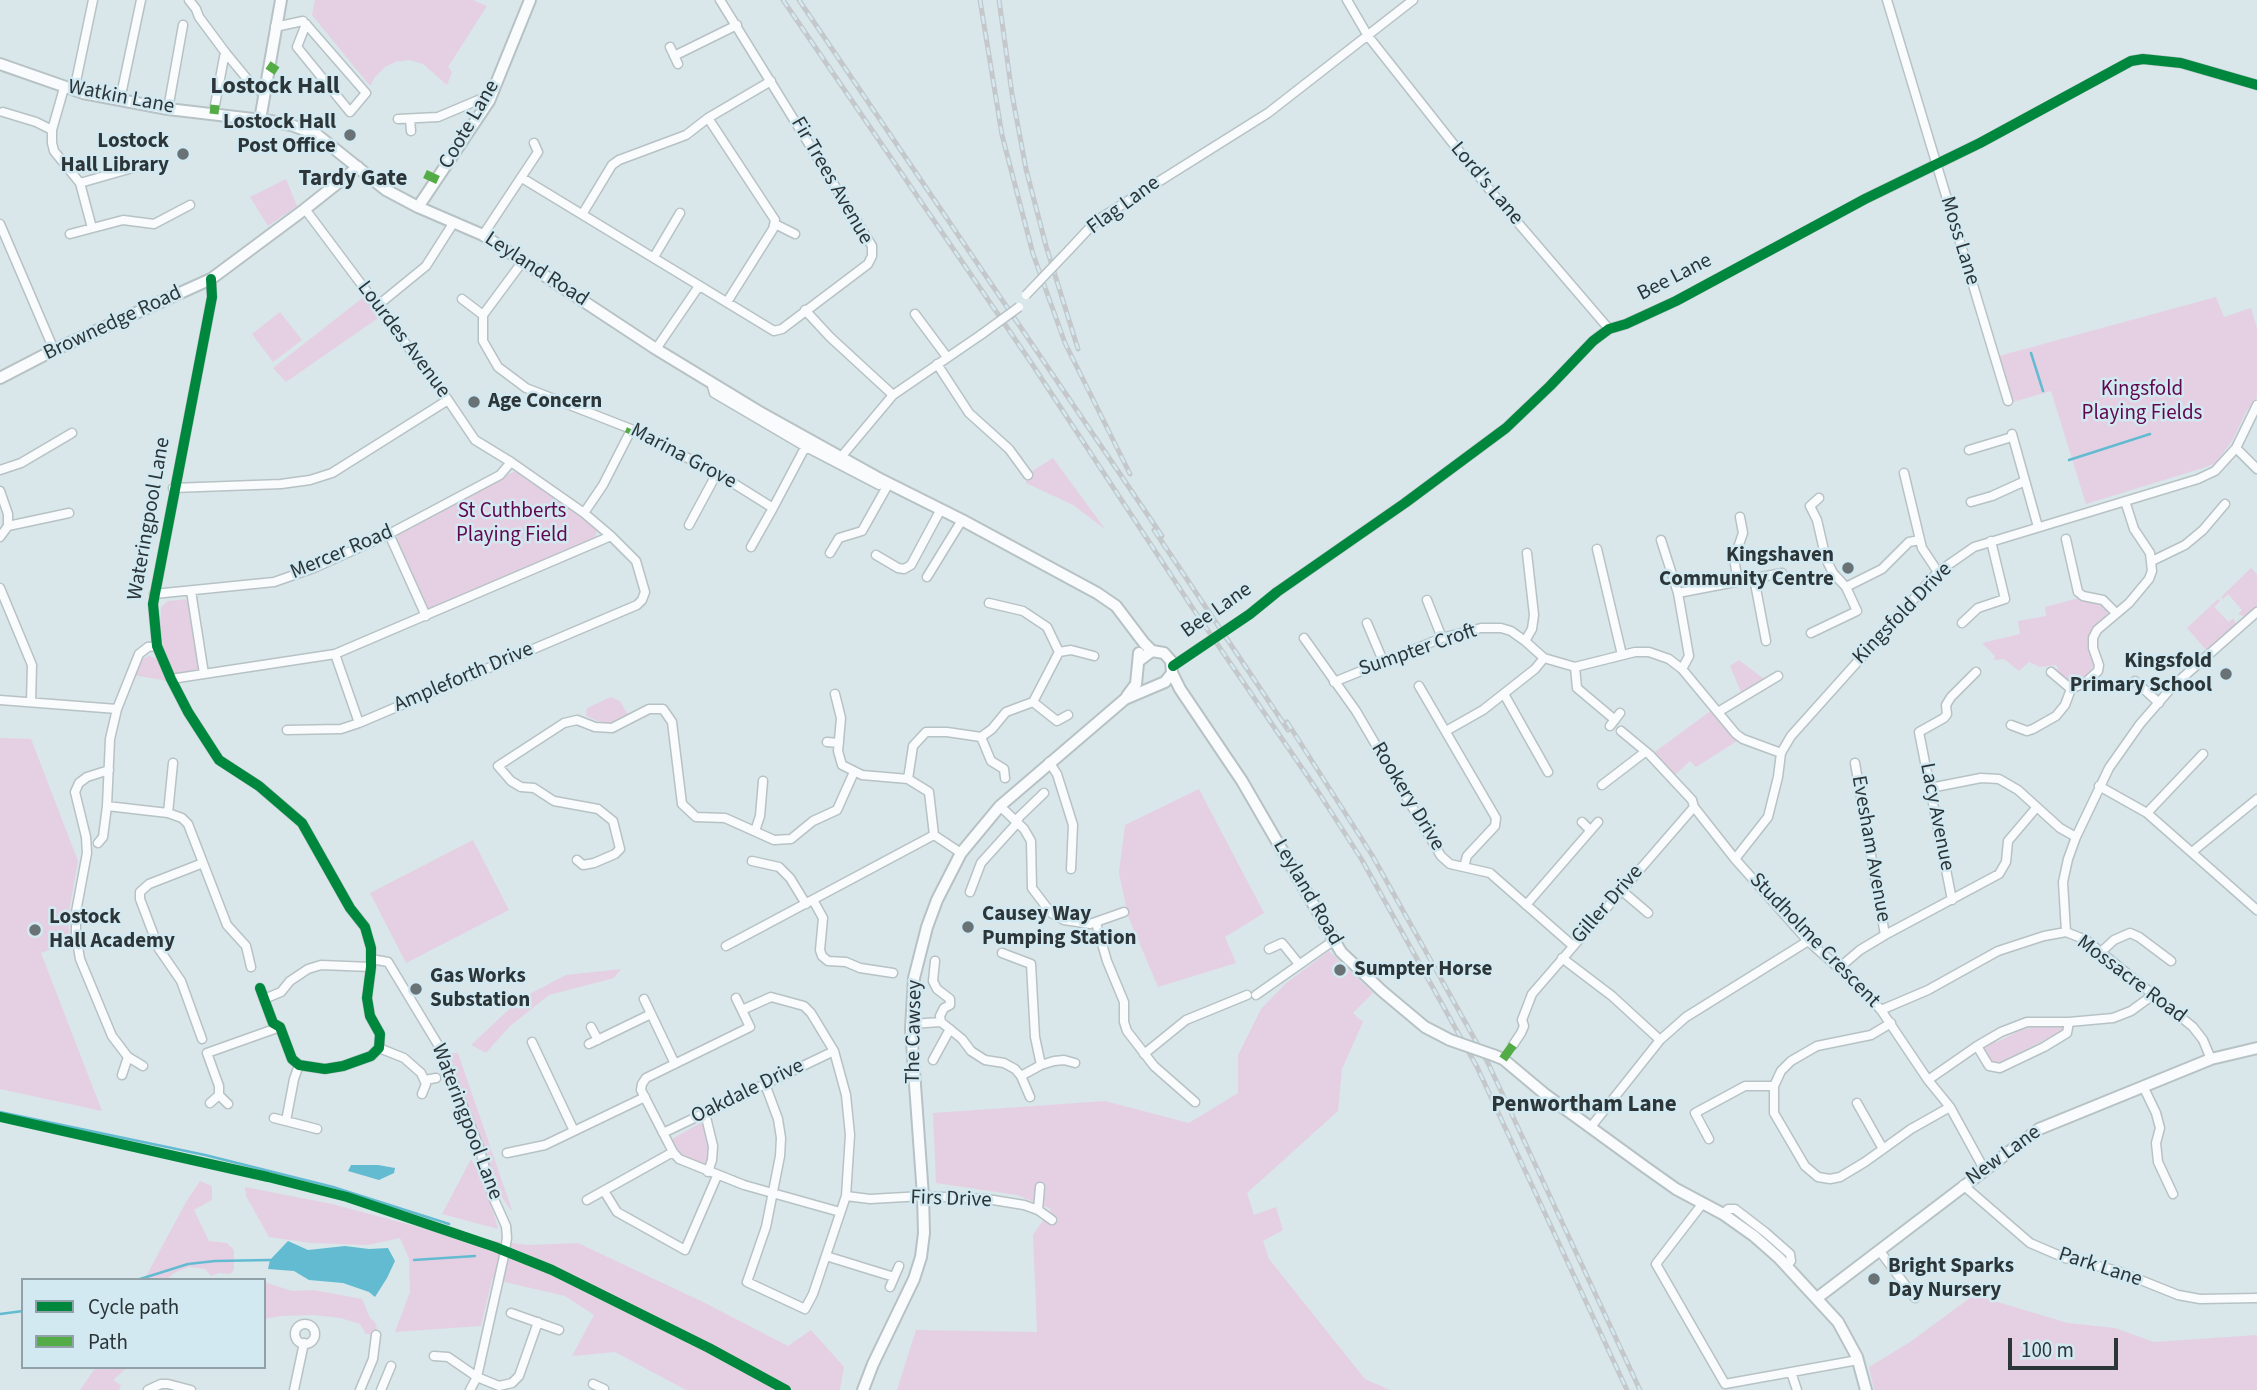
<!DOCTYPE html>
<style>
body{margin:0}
#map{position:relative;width:2257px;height:1390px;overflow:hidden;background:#d9e6ea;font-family:"Source Sans 3",sans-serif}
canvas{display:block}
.legend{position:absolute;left:21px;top:1278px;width:245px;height:91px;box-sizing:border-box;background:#d2e9f1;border:2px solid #90a1a7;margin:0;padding:9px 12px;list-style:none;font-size:21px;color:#2c3538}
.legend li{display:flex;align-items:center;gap:14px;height:35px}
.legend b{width:35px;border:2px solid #90a1a7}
.scale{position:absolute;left:2008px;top:1338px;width:110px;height:32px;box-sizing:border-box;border:4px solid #2c3538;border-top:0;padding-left:9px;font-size:21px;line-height:24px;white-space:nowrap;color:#2c3538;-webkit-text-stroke:5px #d2e9f1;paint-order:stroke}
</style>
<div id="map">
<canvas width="2257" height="1390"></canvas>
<ul class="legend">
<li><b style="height:9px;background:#00873e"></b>Cycle path</li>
<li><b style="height:9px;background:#54ac46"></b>Path</li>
</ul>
<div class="scale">100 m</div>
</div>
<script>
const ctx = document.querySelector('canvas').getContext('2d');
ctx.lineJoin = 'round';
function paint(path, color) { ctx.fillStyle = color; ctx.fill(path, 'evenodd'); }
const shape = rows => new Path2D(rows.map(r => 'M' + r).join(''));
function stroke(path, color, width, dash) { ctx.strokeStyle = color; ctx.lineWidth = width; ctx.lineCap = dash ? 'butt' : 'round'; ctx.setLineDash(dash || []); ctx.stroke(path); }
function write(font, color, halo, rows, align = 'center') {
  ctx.font = font + ' "Source Sans 3",sans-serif'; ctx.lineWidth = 5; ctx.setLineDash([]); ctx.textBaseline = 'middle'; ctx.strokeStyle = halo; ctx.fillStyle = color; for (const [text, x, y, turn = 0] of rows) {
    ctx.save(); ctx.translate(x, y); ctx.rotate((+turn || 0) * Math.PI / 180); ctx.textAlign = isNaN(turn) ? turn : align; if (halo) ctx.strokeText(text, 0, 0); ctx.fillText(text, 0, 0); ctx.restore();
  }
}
const green = shape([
 [315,0,473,0,487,6,448,67,452,72,447,85,423,64,410,60,395,62,385,67,375,77,370,86,312,15],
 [286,179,297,206,268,226,250,197],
 [365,296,381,316,286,382,273,368],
 [2216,297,2224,317,2251,308,2257,328,2257,397,2246,412,2232,441,2216,463,2203,468,2086,504,2051,391,2013,402,1999,356],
 [280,312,302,340,273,362,252,334],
 [1053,458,1105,529,1073,505,1026,483,1026,475],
 [519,469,597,530,595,538,433,609,428,608,397,539,399,532],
 [2251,568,2257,574,2257,606,2245,617,2238,614,2242,610,2228,594,2223,599,2221,597],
 [2079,598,2103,606,2107,609,2107,614,2098,622,2088,639,2088,648,2094,662,2093,667,2083,681,2071,685,2057,673,2058,668,2056,665,2040,667,2029,662,2019,671,2004,659,1994,660,1995,656,1982,643,2020,634,2018,621,2046,616,2045,607],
 [190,599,200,671,172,675,164,651,160,628,161,607,168,601],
 [2218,599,2220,601,2214,607,2229,622,2233,618,2237,625,2207,651,2187,628],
 [149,656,158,659,168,681,133,675,140,660],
 [1739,660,1764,679,1741,692,1730,666],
 [611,697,620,701,628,715,612,723,603,723,586,716,587,708],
 [1712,710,1737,741,1696,767,1690,761,1674,776,1652,754],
 [0,738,31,739,78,861,68,917,70,942,41,953,102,1111,0,1089],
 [1199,789,1264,913,1225,937,1236,963,1158,987,1128,916,1119,873,1125,825],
 [473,840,509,910,406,963,370,893],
 [1329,951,1373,993,1353,1013,1363,1022,1342,1069,1338,1111,1247,1193,1254,1215,1276,1207,1283,1230,1263,1241,1269,1259,1365,1379,1390,1390,897,1390,916,1330,1037,1332,1033,1235,1051,1209,1017,1195,936,1183,933,1113,1105,1101,1189,1123,1238,1093,1238,1055,1261,1009,1285,984],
 [621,969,614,978,549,995,510,1026,486,1053,471,1045,520,999,566,975],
 [2042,1023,2061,1025,2064,1030,1999,1063,1989,1060,1984,1051,1984,1047,1993,1042,1997,1042,2021,1030,2040,1026],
 [449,1053,458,1053,513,1213,499,1193],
 [704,1121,710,1146,707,1166,681,1155,672,1139],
 [471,1159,485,1181,498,1229,442,1214],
 [200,1181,212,1186,212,1200,194,1210,209,1241,227,1243,234,1250,234,1270,230,1274,219,1273,211,1276,205,1269,189,1267,174,1273,166,1280,144,1280,186,1202],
 [245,1187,332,1204,445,1234,528,1245,578,1243,705,1303,788,1346,811,1330,844,1367,840,1390,686,1390,615,1352,572,1356,594,1315,565,1296,492,1279,481,1326,395,1332,410,1292,409,1259,400,1238,368,1245,311,1243,269,1237,246,1196],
 [264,1282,292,1291,313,1290,362,1299,370,1318,375,1322,377,1328,372,1334,366,1334,360,1324,340,1318,313,1315,281,1316,264,1319],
 [1974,1295,2068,1323,2115,1328,2154,1342,2257,1335,2257,1390,1874,1390,1869,1367,1910,1342],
 [96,1367,128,1367,113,1380,121,1385,119,1390,80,1390]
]);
const water = shape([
 [351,1165,378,1165,395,1168,394,1173,379,1180,348,1171],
 [288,1241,308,1250,345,1246,369,1249,388,1248,395,1261,387,1278,375,1297,369,1292,343,1283,309,1280,294,1271,268,1269,270,1260]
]);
const stream = shape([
 [2031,353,2043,391],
 [2069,460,2150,434],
 [0,1112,205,1155,333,1187,449,1224],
 [414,1260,475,1256],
 [137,1280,188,1264,215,1261,270,1260],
 [0,1314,23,1311]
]);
const street = shape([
 [189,0,196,9,199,17,225,52,253,86,264,94],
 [1347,0,1368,36,1489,189,1609,329],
 [1887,0,2008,401],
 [306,24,366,93,350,112,297,47,306,24],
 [275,27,303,21],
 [670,47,678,64],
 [674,56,737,25],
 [64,88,52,130,52,143,54,151,80,183,92,228],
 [74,91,93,0],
 [121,95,141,0],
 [215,105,225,52],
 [168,109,183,25],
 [3,112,36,122,52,130],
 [708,118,775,220,773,229,727,302],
 [398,119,438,117,483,98,489,101],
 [410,119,411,131],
 [522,178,774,331,782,329,868,264,872,256,872,246,720,0],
 [80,183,143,165],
 [583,213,612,165,619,160,686,135,708,118,771,81],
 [0,224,54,350],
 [775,224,795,234],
 [70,234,123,220,154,224,190,205],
 [483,235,538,152,534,143],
 [1069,250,1096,221,1268,113,1413,0],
 [654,257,680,213],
 [523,261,483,315,483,341,498,367,526,388,631,429,717,473,773,508,809,440],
 [211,279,212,297,153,604,157,646,171,679,188,712,219,760,259,786,302,823,350,908,365,927,371,948,371,967,367,998,370,1016,380,1034,379,1048,371,1056,343,1066,325,1069,299,1065,292,1059,280,1027,273,1023,260,988],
 [462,299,483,315],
 [377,306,426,266,454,222],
 [805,310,830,337,893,395],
 [915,314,947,357],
 [656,349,699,286],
 [937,364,969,413,1009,449,1028,475],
 [711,382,714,393,806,447,879,485,882,480],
 [2012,434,2038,527],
 [2236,448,2257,469],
 [1969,450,2012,437],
 [841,457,893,395,982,334],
 [0,470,21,463,72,433],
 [1904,473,1922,548,1938,572],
 [173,488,281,484,310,480,332,473,448,400],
 [0,491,8,514,8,526,0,537],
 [1971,502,1992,496,2025,481],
 [584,513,603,485,629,434],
 [689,525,717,473],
 [8,526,69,513],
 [389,534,426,616],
 [2066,539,2078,592,2083,596,2103,600,2116,613],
 [1661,540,1678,593,1689,656,1682,669],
 [751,547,773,508],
 [1597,549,1622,655],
 [830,553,839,538,862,531,889,483],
 [876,555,898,568,904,569,911,565,941,509],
 [2152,561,2185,545,2203,530,2225,504],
 [927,577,962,520],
 [1754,578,1766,641],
 [1738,581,1734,559,1743,533,1740,517],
 [1846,587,1882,569,1909,542,1920,540],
 [0,588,32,665,31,702],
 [191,591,204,674],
 [1678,593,1782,573],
 [154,594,274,582,314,568,389,534,500,475,511,462],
 [1427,600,1442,638],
 [1250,614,1277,592,1405,503,1506,428,1550,386,1593,341,1609,329,1626,324,1676,301,1865,199,1980,143,2131,61,2143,59,2181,63,2257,85],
 [1367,623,1383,661],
 [1962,623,1978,608,2005,599,1991,541],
 [1811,633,1857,611,1846,587,1833,573,1826,559,1817,520,1810,506,1819,498],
 [1304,638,1356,711,1441,856,1450,864,1490,873,1572,945],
 [1525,641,1532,629,1534,615,1527,553],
 [1059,652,1071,650,1094,656],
 [335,654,359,723],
 [1173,666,1198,649],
 [1575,667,1577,688,1615,720],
 [2051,672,2071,689],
 [171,679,335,654,611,536],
 [2135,681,2159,703],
 [1334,682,1442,638,1481,628,1501,628,1511,631,1525,641,1544,658,1575,667,1635,652,1649,652,1669,659,1682,669,1736,734,1743,739,1781,753],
 [1419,686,1496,818,1495,826,1467,856,1464,867],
 [835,694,841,718,838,751,842,765,862,775,908,779,929,792,934,835],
 [1504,694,1548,772],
 [0,700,117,709],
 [1033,702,1057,721,1068,715],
 [1718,712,1778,676],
 [2011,725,2027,731,2033,729,2056,716,2065,705,2071,689,2086,682,2098,671,2099,665,2093,648,2093,638,2097,630,2129,603,2149,579,2152,571,2150,553,2134,529,2125,501],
 [1610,726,1620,713],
 [287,730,341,729,359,723,637,605,642,600,645,592,636,561,611,536,584,513,511,462,475,440,448,400,305,209],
 [1446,731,1483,710,1535,669,1544,658],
 [1621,731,1650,755,1692,800,1694,807,1735,859,1808,941,1857,984,1881,1010,1928,1080,1950,1107,1984,1169],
 [981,737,991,761,1004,769,1005,778],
 [827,742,839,743],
 [1049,762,1057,774,1073,825,1071,869],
 [1855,763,1885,935],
 [109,770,87,777,79,783,75,792,86,837,87,853,76,912,76,935,80,959,112,1036,128,1057,143,1066],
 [908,779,913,746,926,732,947,732,981,737,992,729,1006,712,1033,702,1059,652,1047,627,1023,611,989,603],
 [1602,785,1645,752],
 [2099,786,2147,813,2257,910],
 [1930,788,1981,778,1999,779,2018,790,2060,828,2076,837],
 [107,806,168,813,182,818,188,824,227,925,246,946,251,967],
 [1000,806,1024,829,1031,841,1032,888,1051,913,1064,920,1090,924,1124,912],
 [168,813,173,763],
 [2147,813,2203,754],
 [1016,820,1044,793],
 [1582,822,1590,830],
 [755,831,760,816,763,781],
 [98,843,103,837,107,806,110,739,117,709,139,654,148,647,157,646],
 [2192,852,2257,799],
 [1735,859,1768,817,1778,777,1781,753,1791,736,1938,572,1974,547,2198,479,2215,471,2236,448,2257,405],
 [577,860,583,865,594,863,615,854,620,849,613,821,598,809,554,801,534,788,521,787,511,781,498,766,564,723,577,720,595,727,612,728,649,709,663,709,672,722,682,804,696,817,725,818,774,840,791,839,813,821,837,810,854,772],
 [752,861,779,867,790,878,806,904],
 [1621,890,1648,913],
 [970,892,981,863,1018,822],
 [813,900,823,918,820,950,822,956,828,961,846,962,860,968,893,973],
 [1952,900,1919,732,1944,718,1947,714,1946,705,1951,697,1976,672],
 [1526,905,1598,822],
 [1096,923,1107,961,1124,1002,1124,1022,1127,1031,1154,1066,1195,1102],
 [2066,932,2063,882,2068,859,2076,837,2109,768,2140,724,2173,686,2257,612],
 [726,946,934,835,961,853],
 [1269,949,1282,943,1299,964],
 [2101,952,2114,940,2130,933,2139,937,2171,961],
 [1002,953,1031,964,1035,1037,1041,1065],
 [1562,958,1612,996,1660,1040],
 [371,959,388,962,440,1048,479,1147,493,1197,506,1226,507,1238,504,1256,477,1377,470,1390],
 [935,961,933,981,937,989,950,999,950,1005,944,1008,940,1016,941,1022],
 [1839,968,1860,950,1885,935,1999,874,2006,862,2008,841,2036,808],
 [1256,995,1333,941],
 [736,998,750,1027,646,1078,642,1084,641,1090,673,1152,679,1159,744,1185,840,1212],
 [264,999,281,992,290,981,308,969,321,965,371,967],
 [644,999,675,1064],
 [742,1010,771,997,804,1006,811,1013,834,1051,846,1095,850,1135,846,1196,813,1294,805,1309,747,1282,766,1227,780,1156,781,1138,778,1119,765,1084],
 [1881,1010,1928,990,1998,951,2044,936,2066,932,2086,940,2193,1027,2203,1040,2211,1059],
 [1891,1023,1871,1035,1817,1046,1791,1061,1781,1071,1774,1086,1774,1113,1805,1166,1818,1177,1830,1179,1840,1177,1865,1162,1911,1129,1950,1107],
 [911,1024,941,1022,962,1039,971,1051,985,1060,1004,1063,1015,1069,1021,1076,1030,1097],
 [591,1027,598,1040],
 [202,1039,181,981,159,949,140,899,140,892,149,884,203,863],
 [532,1042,574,1131],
 [589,1044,651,1014],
 [1513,1045,1521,1033,1524,1026,1522,1020,1532,994,1694,807],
 [1977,1046,1989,1066,2000,1068,2044,1047,2067,1033,2069,1022],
 [379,1048,404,1058,421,1073,426,1084,422,1094],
 [1144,1054,1186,1020,1247,995],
 [933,1060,950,1029],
 [122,1075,128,1057],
 [1021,1076,1041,1065,1054,1061,1064,1060,1075,1063],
 [425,1080,436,1078],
 [1928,1080,1977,1046,2001,1032,2027,1022,2069,1022,2113,1018,2131,1011,2153,995],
 [2143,1086,2156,1113,2160,1128,2156,1143,2158,1162,2173,1194],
 [210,1103,219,1095],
 [1857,1103,1883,1149],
 [228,1104,219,1095,219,1086,207,1053,280,1027],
 [705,1113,713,1146,712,1160,708,1172],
 [274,1118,317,1129],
 [286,1121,294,1079,299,1065],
 [1590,1128,1660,1040,1686,1017,1808,941],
 [663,1133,834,1051],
 [1709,1139,1695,1113,1745,1086,1774,1086],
 [507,1153,545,1145,645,1097],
 [1963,1185,2030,1243,2065,1258,2118,1271,2178,1295,2200,1299,2257,1298],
 [604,1191,617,1212,685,1250,717,1176],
 [846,1196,870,1199,923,1196,987,1199,1024,1205,1038,1210,1052,1220],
 [587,1200,673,1152],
 [1703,1203,1656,1264,1725,1384,1858,1360],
 [1038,1210,1040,1187],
 [1723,1214,1728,1209,1735,1209,1765,1232,1790,1254,1791,1261,1786,1266],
 [1879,1250,1915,1298],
 [826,1256,894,1277],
 [890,1287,899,1266],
 [511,1313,559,1330],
 '295 1334a10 10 0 1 1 20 0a10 10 0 1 1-20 0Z',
 [434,1356,448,1357,477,1377,499,1386,512,1383,519,1376,538,1322],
 [1791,1372,1797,1390],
 [593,1384,604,1389],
 [148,1390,161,1384,168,1384,191,1390],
 [294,1390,304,1343],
 [360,1390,373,1359,376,1335],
 [381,1390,391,1366]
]);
const secondary = shape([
 [0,64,83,93,168,109,270,121,291,125,316,134,386,190,418,207,483,235,656,349,758,411,882,480,962,520,1097,593,1116,606,1144,643,1152,651],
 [260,120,281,0],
 [418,207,489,101,530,0],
 [0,378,54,350,211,279,305,209,358,167],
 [1172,673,1180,689,1242,781,1341,952,1382,991,1425,1027,1450,1040],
 [1127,696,1136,684,1139,653],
 [1493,1055,1503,1059,1546,1095,1645,1167,1676,1189,1723,1214,1754,1236,1779,1258,1838,1322,1857,1357,1866,1390],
 [1817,1298,2039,1129,2211,1059,2257,1048],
 [863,1390,873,1364,914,1279,921,1257,924,1233,923,1196,911,1029,914,978,927,927,937,900,961,853,1000,806,1125,699,1165,682,1172,673,1171,661,1164,653,1152,651,1140,660]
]);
const rail = shape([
 [783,0,1030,361,1192,607,1317,790,1362,860,1477,1067,1627,1390],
 [799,0,1162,536],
 [980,0,1002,135,1033,254,1065,343,1130,474],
 [999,0,1012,94,1026,169,1046,246,1078,349],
 [1154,530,1288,730],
 [1287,722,1372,855,1488,1063,1640,1390]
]);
const streetBridge = shape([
 [1026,295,1069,250],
 [982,334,1019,307],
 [1198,649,1250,614]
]);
const secondaryBridge = shape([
 [1450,1040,1493,1055]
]);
const quiet = shape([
 [268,65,277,71],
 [120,100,121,95],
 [214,114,215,105],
 [425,174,438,180],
 [629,434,631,429],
 [1503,1059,1513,1045]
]);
const cycleway = shape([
 [211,279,212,297,153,604,157,646,171,679,188,712,219,760,259,786,302,823,350,908,365,927,371,948,371,967,367,998,370,1016,380,1034,379,1048,371,1056,343,1066,325,1069,299,1065,292,1059,280,1027,273,1023,260,988],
 [1173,666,1250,614,1277,592,1405,503,1506,428,1550,386,1593,341,1609,329,1626,324,1676,301,1865,199,1980,143,2131,61,2143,59,2181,63,2257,85],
 [0,1117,268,1177,347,1197,495,1247,552,1270,709,1348,786,1390]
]);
const markers = [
 [350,135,7,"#697376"],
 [183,154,7,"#697376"],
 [474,402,7,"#697376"],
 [1848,568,7,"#697376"],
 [2226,674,7,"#697376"],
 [968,927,7,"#697376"],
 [35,930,7,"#697376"],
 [1340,970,7,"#697376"],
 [416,989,7,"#697376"],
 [1874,1279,7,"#697376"]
];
const streetNames = [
 ["Watkin Lane",121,98,11],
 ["Coote Lane",470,125,-60],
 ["Fir Trees Avenue",831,181,60],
 ["Lord's Lane",1486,184,50],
 ["Flag Lane",1124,206,-36],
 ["Moss Lane",1959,241,73],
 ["Leyland Road",536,270,33],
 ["Bee Lane",1675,278,-27],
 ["Brownedge Road",113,324,-25],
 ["Lourdes Avenue",403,340,53],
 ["Marina Grove",683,457,28],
 ["Wateringpool Lane",150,519,-80],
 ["Mercer Road",342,553,-23],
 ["Bee Lane",1217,611,-35],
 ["Kingsfold Drive",1903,614,-46],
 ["Sumpter Croft",1418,651,-19],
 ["Ampleforth Drive",464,678,-23],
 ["Rookery Drive",1407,797,59],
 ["Lacy Avenue",1936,817,79],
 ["Evesham Avenue",1870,849,80],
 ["Leyland Road",1307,893,60],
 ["Giller Drive",1608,905,-49],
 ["Studholme Crescent",1814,941,46],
 ["Mossacre Road",2131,980,37],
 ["The Cawsey",915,1032,-89],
 ["Oakdale Drive",748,1092,-26],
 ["Wateringpool Lane",466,1122,69],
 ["New Lane",2004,1156,-36],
 ["Firs Drive",951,1200,2],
 ["Park Lane",2100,1268,18]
];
const poiNames = [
 ["Lostock Hall",336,123,"right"],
 ["Post Office",336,147,"right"],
 ["Lostock",169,142,"right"],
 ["Hall Library",169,166,"right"],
 ["Age Concern",488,402],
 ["Kingshaven",1834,556,"right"],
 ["Community Centre",1834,580,"right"],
 ["Kingsfold",2212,662,"right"],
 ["Primary School",2212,686,"right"],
 ["Causey Way",982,915],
 ["Pumping Station",982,939],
 ["Lostock",49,918],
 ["Hall Academy",49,942],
 ["Sumpter Horse",1354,970],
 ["Gas Works",430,977],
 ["Substation",430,1001],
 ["Bright Sparks",1888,1267],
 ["Day Nursery",1888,1291]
];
const parkNames = [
 ["Kingsfold",2142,390],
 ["Playing Fields",2142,414],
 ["St Cuthberts",512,512],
 ["Playing Field",512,536]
];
const neighbourhoodNames = [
 ["Tardy Gate",353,180],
 ["Penwortham Lane",1584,1106]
];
const quarterNames = [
 ["Lostock Hall",275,88]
];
paint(green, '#e5d0e3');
paint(water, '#63bbd1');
stroke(stream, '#63bbd1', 2.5);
stroke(street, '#b7c2c5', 11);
stroke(secondary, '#b7c2c5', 14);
stroke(street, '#f9fbfc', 8);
stroke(secondary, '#f9fbfc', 10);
stroke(rail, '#c5c8ca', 5);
stroke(rail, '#d2e9f1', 2.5, [8]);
stroke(streetBridge, '#b7c2c5', 11, []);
stroke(secondaryBridge, '#b7c2c5', 14, []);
stroke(streetBridge, '#f9fbfc', 8);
stroke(secondaryBridge, '#f9fbfc', 10);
stroke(quiet, '#54ac46', 9, [18, 9]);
stroke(cycleway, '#00873e', 10);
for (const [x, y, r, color] of markers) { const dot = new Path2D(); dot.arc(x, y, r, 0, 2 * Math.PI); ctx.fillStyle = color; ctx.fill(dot); stroke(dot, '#d2e9f1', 2.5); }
write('21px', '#2c3538', '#d2e9f1', streetNames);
write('bold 21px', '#2c3538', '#d2e9f1', poiNames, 'left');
write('21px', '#62074e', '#d2e9f1', parkNames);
write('bold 23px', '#2c3538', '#d2e9f1', neighbourhoodNames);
write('bold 24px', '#2c3538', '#d2e9f1', quarterNames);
</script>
